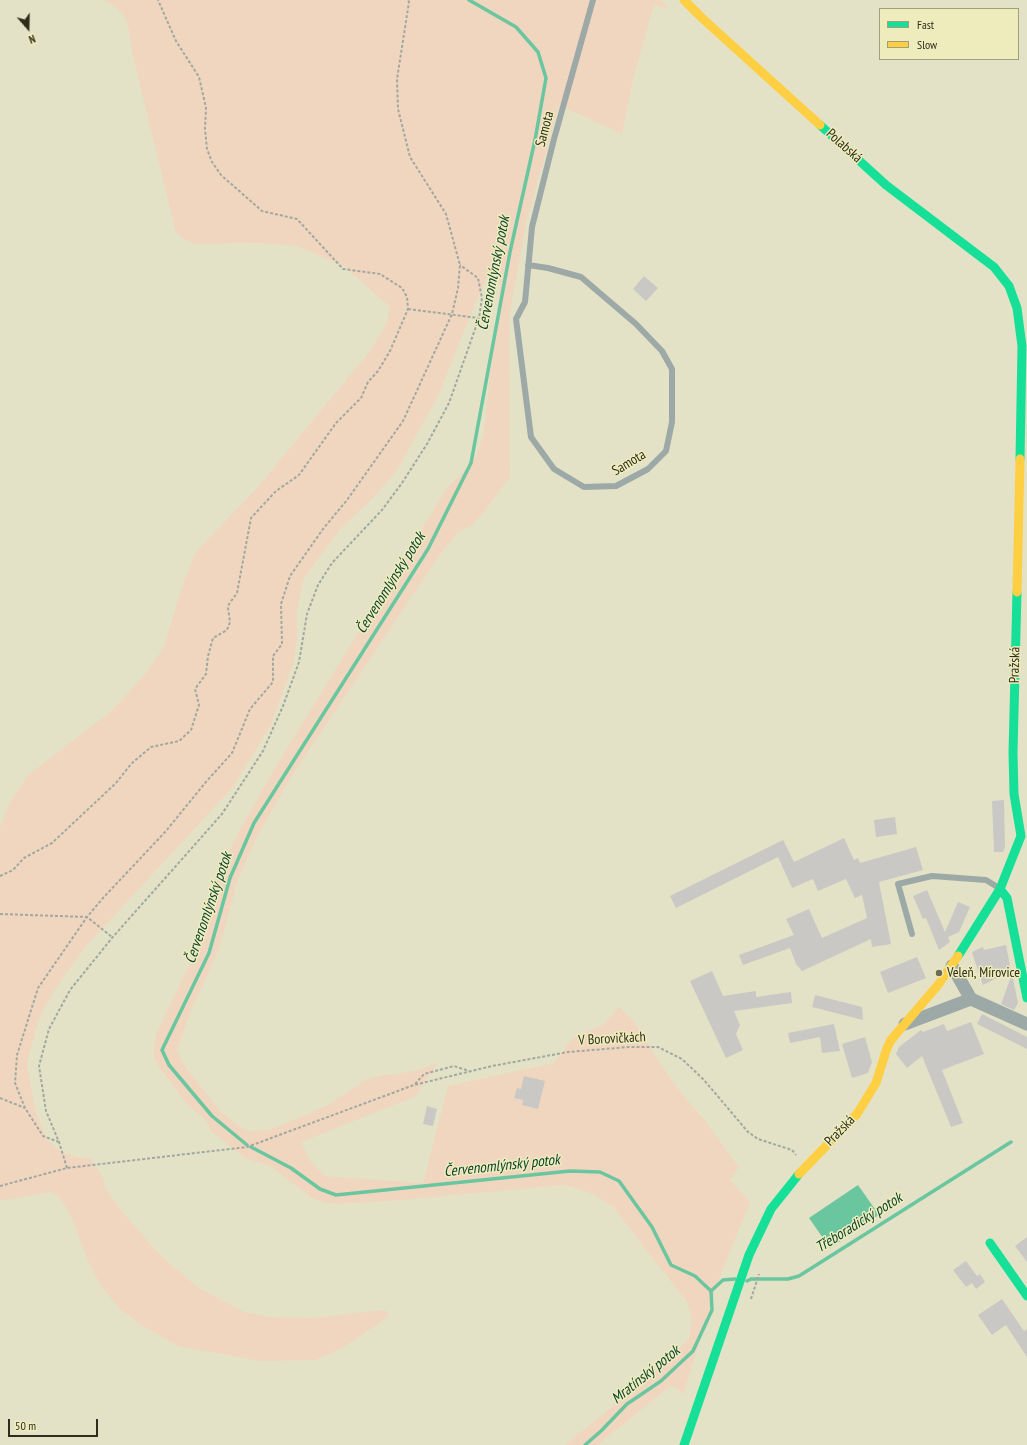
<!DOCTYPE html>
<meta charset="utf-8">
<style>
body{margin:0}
#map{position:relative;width:1027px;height:1445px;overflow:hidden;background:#e3e2c7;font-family:"PT Sans Narrow",sans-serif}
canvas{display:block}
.legend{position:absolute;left:879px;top:8px;width:140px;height:52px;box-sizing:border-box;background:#eeecbc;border:1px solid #a1a07c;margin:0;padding:5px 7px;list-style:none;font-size:12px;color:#2e2d1b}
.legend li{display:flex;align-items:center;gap:8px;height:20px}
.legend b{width:20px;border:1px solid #a1a07c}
.north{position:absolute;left:8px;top:8px;width:40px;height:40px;-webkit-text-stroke:3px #eeecbc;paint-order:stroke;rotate:160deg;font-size:11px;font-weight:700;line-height:16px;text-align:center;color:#2e2d1b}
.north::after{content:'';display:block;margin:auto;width:14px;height:18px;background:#2e2d1b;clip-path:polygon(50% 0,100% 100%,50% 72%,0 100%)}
.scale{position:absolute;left:8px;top:1419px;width:90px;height:18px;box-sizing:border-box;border:2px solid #2e2d1b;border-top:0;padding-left:5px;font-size:12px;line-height:14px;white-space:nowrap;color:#2e2d1b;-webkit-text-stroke:3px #eeecbc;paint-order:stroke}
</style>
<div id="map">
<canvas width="1027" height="1445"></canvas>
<ul class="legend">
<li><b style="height:5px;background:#16e098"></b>Fast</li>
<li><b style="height:5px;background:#ffcf43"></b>Slow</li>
</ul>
<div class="north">N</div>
<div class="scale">50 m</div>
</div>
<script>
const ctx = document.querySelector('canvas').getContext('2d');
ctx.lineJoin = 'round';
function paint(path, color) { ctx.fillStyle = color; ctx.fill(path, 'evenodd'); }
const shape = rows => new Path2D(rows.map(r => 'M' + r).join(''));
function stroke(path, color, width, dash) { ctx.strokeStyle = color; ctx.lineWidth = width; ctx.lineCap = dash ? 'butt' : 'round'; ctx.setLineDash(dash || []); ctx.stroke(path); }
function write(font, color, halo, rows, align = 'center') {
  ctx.font = font + ' "PT Sans Narrow",sans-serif'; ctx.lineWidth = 3; ctx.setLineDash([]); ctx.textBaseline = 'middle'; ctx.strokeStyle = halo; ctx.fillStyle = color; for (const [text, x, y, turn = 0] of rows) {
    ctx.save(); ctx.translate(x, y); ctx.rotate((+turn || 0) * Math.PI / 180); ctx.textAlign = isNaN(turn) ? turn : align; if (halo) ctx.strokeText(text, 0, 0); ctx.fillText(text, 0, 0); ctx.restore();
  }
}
const green = shape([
 [104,0,662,0,668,10,654,4,633,80,622,134,559,105,526,223,509,318,510,477,484,512,473,524,458,532,438,557,288,782,256,839,237,882,226,924,215,959,191,1010,177,1050,183,1064,221,1112,246,1131,269,1130,289,1122,328,1105,366,1080,381,1075,392,1075,422,1069,438,1062,416,1096,301,1142,311,1162,325,1176,423,1183,448,1086,554,1063,572,1039,604,1024,619,1007,634,1022,662,1066,682,1094,703,1118,739,1167,730,1180,750,1202,720,1276,683,1395,677,1388,670,1386,598,1445,565,1445,641,1383,689,1339,692,1318,687,1302,613,1207,593,1194,565,1185,389,1201,337,1204,327,1203,312,1198,270,1166,245,1158,210,1130,206,1120,188,1105,157,1065,154,1057,154,1050,156,1034,199,945,202,921,215,879,242,826,275,768,447,488,475,459,483,435,489,384,500,287,497,274,491,275,486,279,469,319,439,394,396,472,369,502,341,528,303,580,297,610,297,638,294,662,270,727,232,788,88,944,64,976,49,1000,39,1019,27,1063,28,1071,36,1113,48,1141,56,1148,67,1154,79,1158,91,1158,103,1178,105,1188,119,1208,152,1246,169,1263,199,1288,244,1312,270,1317,314,1318,383,1310,388,1312,388,1317,344,1347,316,1360,260,1361,178,1346,140,1324,120,1309,101,1286,88,1261,71,1216,60,1198,51,1192,0,1201,0,827,9,804,28,775,109,713,143,677,164,647,180,593,195,553,257,488,370,351,386,325,390,307,345,267,298,246,260,243,195,244,184,239,176,233,132,52,129,30,124,15,113,5]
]);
const water = shape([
 [858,1185,879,1215,830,1248,809,1218]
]);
const stream = shape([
 [247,1145,212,1116,169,1065,162,1050,209,953,230,878,254,823,428,549,471,463,510,252,535,140,546,78,538,52,516,27,469,0],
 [251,1147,291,1168,320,1189,336,1195,570,1171,600,1172,619,1181,652,1227,671,1265,695,1276,711,1291],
 [747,1281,751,1279,788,1279,799,1276,1011,1142],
 [711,1291,723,1280,735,1279],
 [585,1445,601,1431,627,1404,661,1381,693,1351,712,1310,711,1291]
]);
const building = shape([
 [644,276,658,288,646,301,633,289],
 [1004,800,1005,847,1003,852,994,852,992,801],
 [895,817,897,834,876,837,874,820],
 [844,838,854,860,858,858,860,863,916,847,923,870,879,882,891,944,872,947,871,939,802,971,796,964,790,948,743,965,739,955,794,935,786,919,809,909,822,938,867,918,862,895,855,898,846,879,818,891,813,879,792,888,778,857,676,908,670,896,783,840,794,862],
 [927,890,945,932,958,902,970,907,959,932,948,937,950,942,939,950,926,918,923,919,913,896],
 [1006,945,1011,971,983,985,972,953,974,951,983,947,984,950],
 [917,957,926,978,888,993,880,972],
 [712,971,723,996,756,991,756,997,791,992,792,1003,734,1011,740,1025,736,1034,743,1050,726,1058,690,981],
 [1012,974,1018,1003,1014,1010,1001,1004],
 [815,995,862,1007,863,1020,812,1007],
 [982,1014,1027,1037,1027,1049,977,1024],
 [971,1022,984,1054,942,1070,963,1123,951,1127,922,1056,907,1068,896,1054,899,1047,921,1030,923,1032,944,1024,947,1031],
 [834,1024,840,1051,822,1053,820,1037,790,1043,788,1033],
 [865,1037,872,1062,868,1073,852,1078,842,1044],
 [524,1076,545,1081,538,1109,522,1105,523,1100,514,1098,517,1088,521,1089],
 [427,1106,437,1109,433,1126,423,1124],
 [1027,1237,1027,1262,1015,1246],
 [966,1261,977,1276,980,1274,985,1282,976,1289,972,1283,966,1287,953,1270],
 [1002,1299,1024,1331,1027,1329,1027,1357,1006,1325,992,1335,978,1315]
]);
const path = shape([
 [408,309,478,318],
 [0,876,13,870,24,858,52,843,116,783,131,764,151,747,179,741,191,730,199,705,195,689,206,674,208,656,213,638,227,630,230,622,228,608,229,604,237,593,251,518,276,491,299,475,336,423,361,398,368,382,378,371,390,351,408,309,407,297,402,288,380,274,343,269,297,219,262,211,221,175,212,162,207,149,205,129,206,108,199,77,176,41,158,0],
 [0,914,87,917,112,937],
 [415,1084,424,1074,454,1066,469,1071],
 [0,1098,25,1108],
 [59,1142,43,1136,25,1108,15,1083,17,1055,38,988,87,917,103,898,166,831,205,783,232,753,250,709,273,682,273,656,282,644,281,604,290,576,323,529,347,500,403,421,452,314,458,288,460,265,446,214,410,157,398,109,397,79,409,2,408,0],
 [67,1168,59,1142,46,1111,39,1066,49,1029,70,990,112,938,222,814,263,751,283,706,299,662,307,614,318,585,332,563,382,510,402,483,427,444,449,403,479,318,482,298,478,278,460,265],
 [0,1186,67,1168,247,1147,414,1085,492,1066,568,1052,629,1047,658,1047,682,1059,704,1080,748,1132,758,1139,792,1150,796,1155],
 [751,1299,759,1274]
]);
const lane = shape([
 [528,265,548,268,581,277,636,324,662,351,672,369,672,422,666,451,648,469,616,486,584,487,554,469,531,437,516,319,525,302,532,227,554,139,593,0],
 [912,934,898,884,932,876,986,880,999,888]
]);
const street = shape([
 [971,999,1027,1024],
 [905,1024,971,999,952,966]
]);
const fast = shape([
 [820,125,886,185,994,267,1009,286,1017,308,1022,346,1020,459],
 [1000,889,1007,898,1027,998],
 [958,956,1000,889,1021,836,1014,794,1013,753,1017,592],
 [990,1243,1027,1296],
 [684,1445,749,1255,771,1209,799,1174]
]);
const slow = shape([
 [684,0,702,18,820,125],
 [1017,592,1020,459],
 [799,1174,857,1114,876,1083,887,1048,891,1040,938,985,958,956]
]);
const markers = [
 [939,973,4,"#6d6c57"]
];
const streetNames = [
 ["Samota",545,129,-75],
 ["Polabská",844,146,42],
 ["Samota",629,463,-31],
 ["Pražská",1015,665,-89],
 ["V Borovičkách",612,1039,-3],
 ["Pražská",840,1131,-46]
];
const poiNames = [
 ["Veleň, Mírovice",947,973]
];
const waterNames = [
 ["Červenomlýnský potok",494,273,-79],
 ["Červenomlýnský potok",391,583,-58],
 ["Červenomlýnský potok",209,908,-71],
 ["Červenomlýnský potok",502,1166,-6],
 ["Třeboradický potok",859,1223,-32],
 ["Mratínský potok",646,1375,-39]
];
paint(green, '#f1d6bf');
paint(water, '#69c69e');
stroke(stream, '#69c69e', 3.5);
paint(building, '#c9c8c4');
stroke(path, '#a1a8a0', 2, [3, 2]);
stroke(lane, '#9da9a7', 6);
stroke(street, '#9da9a7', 13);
stroke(fast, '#16e098', 9);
stroke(slow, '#ffcf43', 9);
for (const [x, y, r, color] of markers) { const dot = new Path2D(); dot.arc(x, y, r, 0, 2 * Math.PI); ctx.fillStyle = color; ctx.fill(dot); stroke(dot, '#eeecbc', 1.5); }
write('14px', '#2e2d1b', '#eeecbc', streetNames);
write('14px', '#2e2d1b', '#eeecbc', poiNames, 'left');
write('italic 15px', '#0b4330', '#eeecbc', waterNames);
</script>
